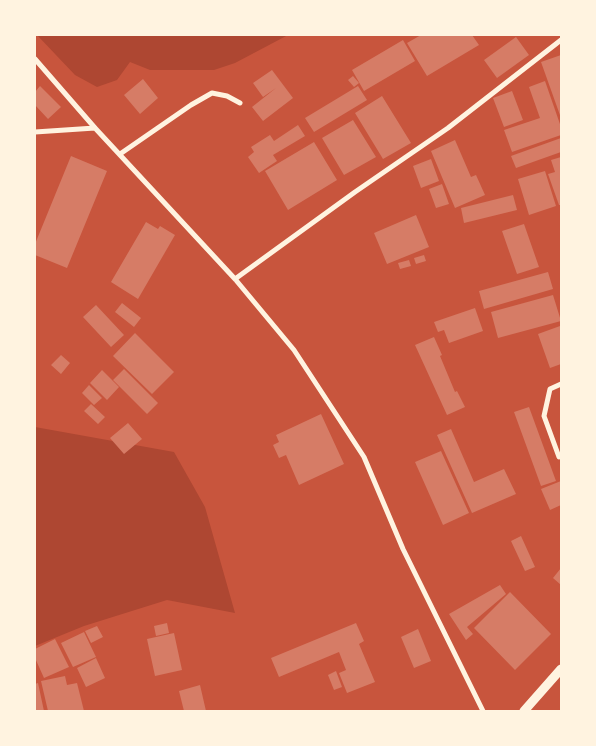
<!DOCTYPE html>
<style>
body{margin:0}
#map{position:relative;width:596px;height:746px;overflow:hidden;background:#c8553d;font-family:Inter,sans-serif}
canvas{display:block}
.frame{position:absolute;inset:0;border:36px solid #fff3e0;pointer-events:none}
</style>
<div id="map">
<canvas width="596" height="746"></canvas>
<div class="frame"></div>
</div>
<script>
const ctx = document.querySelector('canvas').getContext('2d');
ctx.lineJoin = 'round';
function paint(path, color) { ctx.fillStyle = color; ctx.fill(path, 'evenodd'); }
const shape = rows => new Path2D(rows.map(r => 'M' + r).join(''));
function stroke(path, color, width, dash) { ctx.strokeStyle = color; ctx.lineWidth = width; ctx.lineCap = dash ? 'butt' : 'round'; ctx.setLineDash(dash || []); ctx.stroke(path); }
const green = shape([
 [37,35,288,35,235,63,214,70,150,70,130,62,117,80,97,87,75,75],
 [35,427,174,452,205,507,235,613,167,600,84,626,35,646]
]);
const building = shape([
 [421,35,472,35,479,45,427,76,407,43],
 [516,37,529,55,497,78,484,60],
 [403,40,415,61,364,91,352,70],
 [561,55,561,118,541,62],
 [272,70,293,98,263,121,252,107,276,88,263,97,253,83],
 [353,76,359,83,354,87,348,80],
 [143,79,158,98,140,114,124,95],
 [545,81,561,127,561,135,512,152,504,130,540,118,529,87],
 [40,86,61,107,48,119,35,105,35,92],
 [358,86,367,100,314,132,305,118],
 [512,91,523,120,504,127,493,98],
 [382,96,411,143,383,159,355,113],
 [353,120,376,157,344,175,322,138],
 [298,125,305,136,273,155,277,161,259,173,248,157,254,152,251,147,270,135,274,141],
 [561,138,561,152,516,168,511,156],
 [455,140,471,177,476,175,485,195,455,208,431,151],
 [314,142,337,180,288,210,265,171],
 [71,156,107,171,67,268,35,255,35,244],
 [561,157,561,205,559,205,548,174,555,172,551,160],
 [431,159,439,181,421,188,413,166],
 [545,171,556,206,529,215,518,179],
 [442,184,449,204,436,208,429,189],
 [513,195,517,210,464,223,461,208],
 [416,215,429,247,387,264,374,233],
 [146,222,158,229,160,226,175,235,138,299,111,282],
 [524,224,539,267,517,274,502,231],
 [424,255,426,261,416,264,414,258],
 [409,260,411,266,400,269,398,263],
 [548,272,553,289,484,309,479,291],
 [553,295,561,321,498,338,491,312],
 [122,303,141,318,134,327,115,312],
 [96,305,124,335,111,347,83,317],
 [475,308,483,331,449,343,444,330,438,332,434,322],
 [560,326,561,364,550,368,538,334],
 [135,333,174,372,152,394,113,356],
 [434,337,442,355,440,356,455,392,457,391,465,407,447,415,415,345],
 [61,355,70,363,61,374,51,365],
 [124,369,158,403,147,414,113,380],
 [102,370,119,387,107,400,90,383],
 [89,385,102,398,94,405,82,393],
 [91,404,105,417,98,424,84,411],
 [529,407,556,481,541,486,514,412],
 [321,414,344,464,299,485,286,455,279,458,273,445,279,442,276,435],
 [128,423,142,439,124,454,110,438],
 [451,429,474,482,504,469,516,494,472,513,437,435],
 [441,451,469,513,443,525,415,462],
 [561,481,561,505,550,510,541,489],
 [521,536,535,567,525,571,511,541],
 [561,568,561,585,553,578],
 [500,585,506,594,467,627,473,634,466,640,449,614],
 [510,592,551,634,515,670,474,628],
 [167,623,169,633,156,636,154,626],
 [356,623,364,641,359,644,375,682,347,693,339,673,346,670,339,652,279,677,271,658],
 [97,626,103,637,91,643,85,631],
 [418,629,431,661,414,668,401,637],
 [84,632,96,657,73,667,61,643],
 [174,633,182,670,155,676,147,639],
 [55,639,69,667,44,678,35,658,35,649],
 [96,658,105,678,86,687,77,668],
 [336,671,342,687,334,690,328,675],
 [65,676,67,685,77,683,84,711,48,711,41,681],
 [38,683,44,711,35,711,35,684],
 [200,685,206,711,184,711,179,691]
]);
const minor = shape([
 [35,59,95,128,235,279,294,350,364,457,403,549,483,711],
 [35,132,95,128],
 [120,154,191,105,212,93,227,96,240,103],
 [235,279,355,192,448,128,561,40],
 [559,457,544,416,550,389,561,384]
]);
const tertiary = shape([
 [524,711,561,669]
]);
paint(green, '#ae4732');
paint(building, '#d67c66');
stroke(minor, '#fff3e0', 5);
stroke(tertiary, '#fff3e0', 9);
</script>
